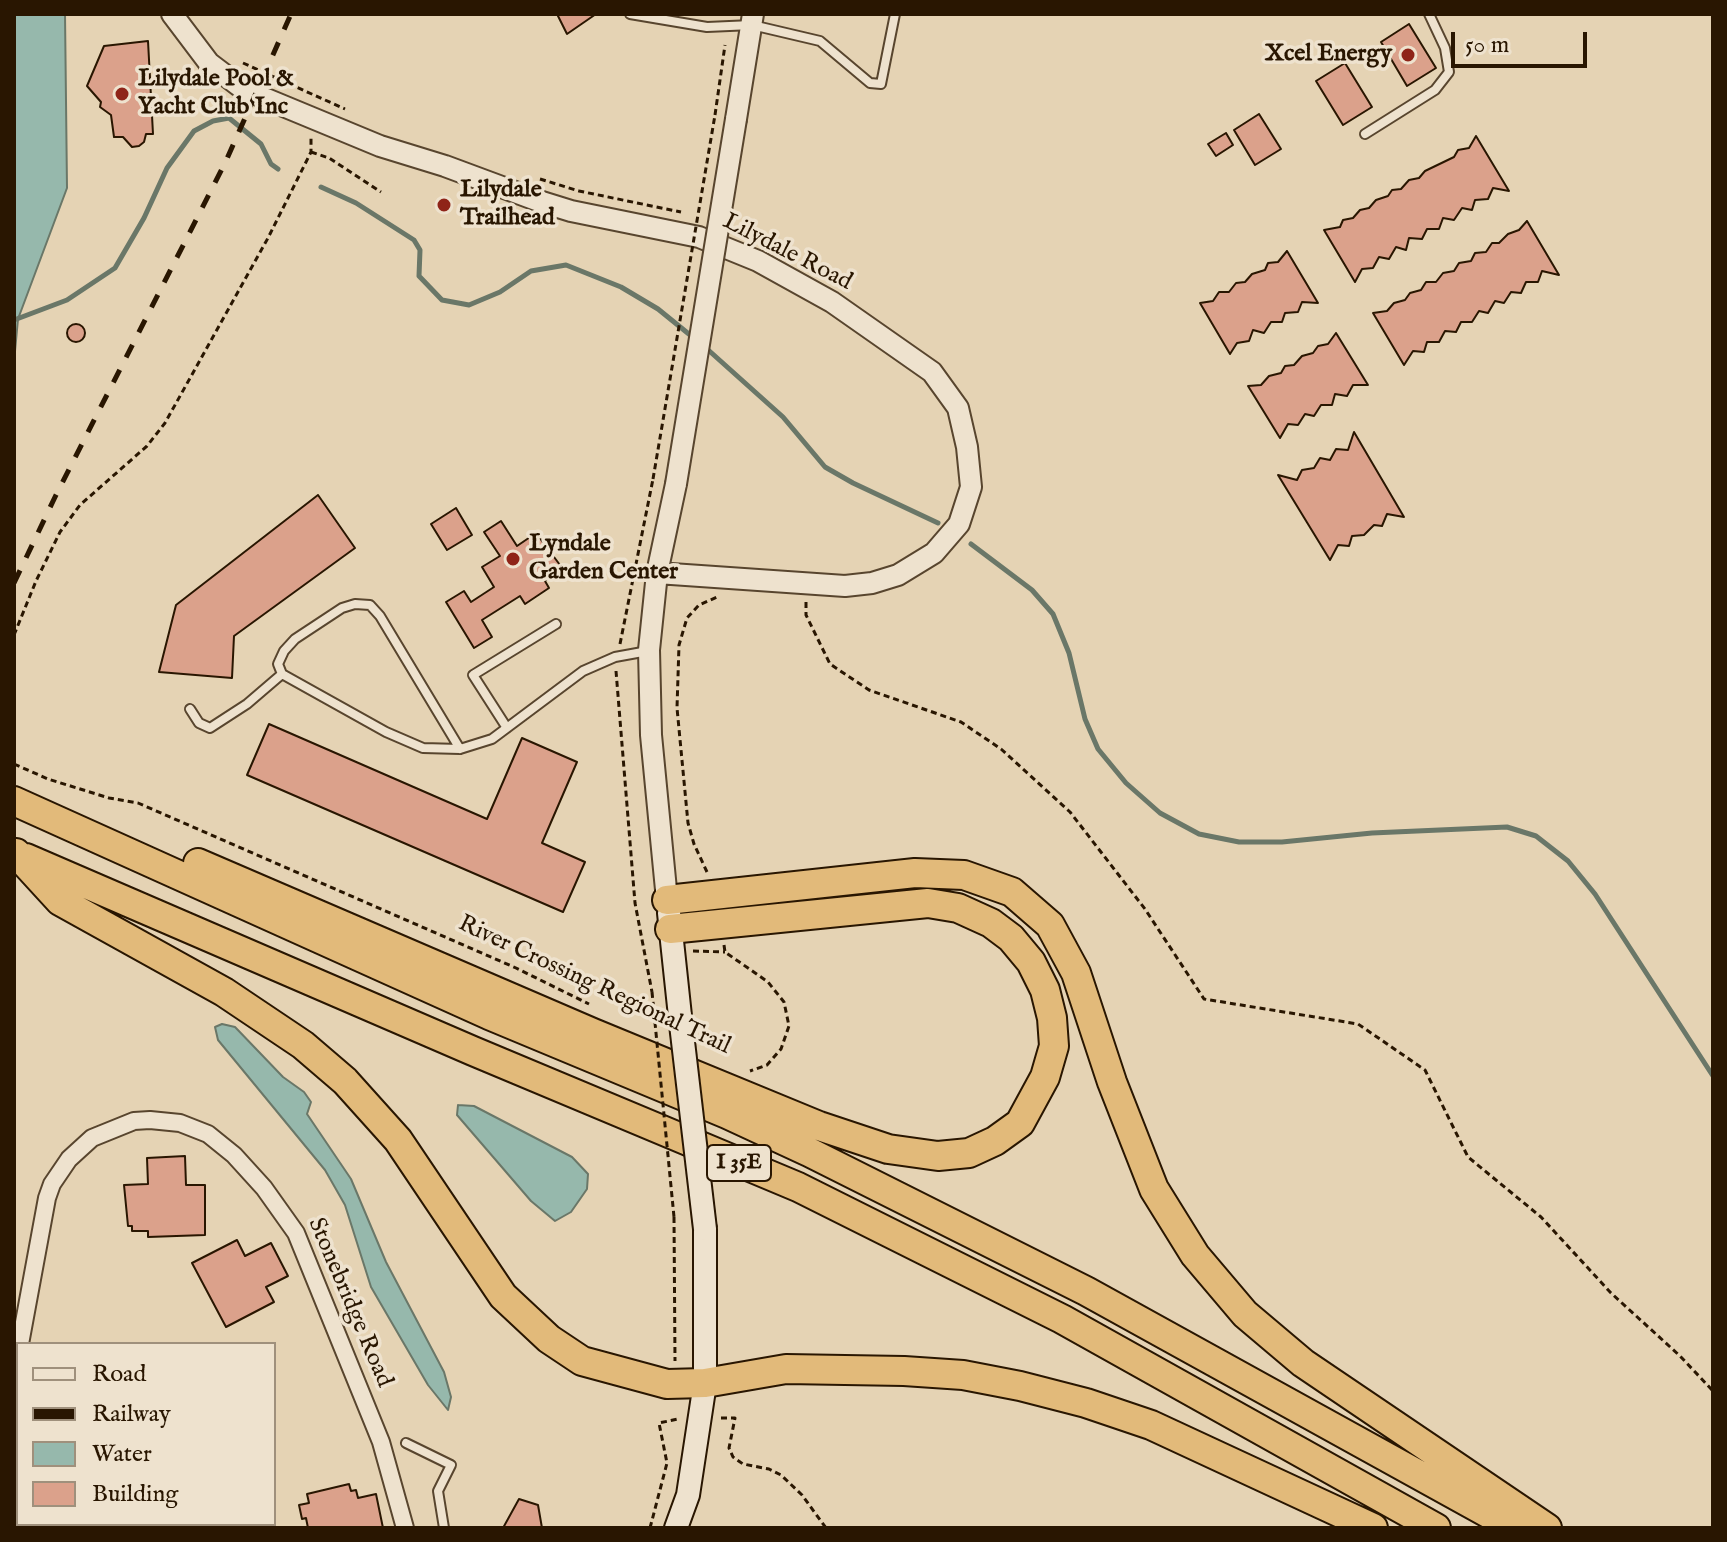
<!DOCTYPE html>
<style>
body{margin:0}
#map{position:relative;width:1727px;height:1542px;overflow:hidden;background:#e5d3b4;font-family:"IM FELL English",serif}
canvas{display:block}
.frame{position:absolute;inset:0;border:16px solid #291601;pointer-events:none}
.legend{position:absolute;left:16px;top:1342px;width:260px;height:184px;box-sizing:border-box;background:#eee2ce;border:2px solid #9f907c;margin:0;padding:10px 14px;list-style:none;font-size:24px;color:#291601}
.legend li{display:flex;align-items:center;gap:16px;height:40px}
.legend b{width:40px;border:2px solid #9f907c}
.scale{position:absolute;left:1451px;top:32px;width:136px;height:36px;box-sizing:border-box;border:4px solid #291601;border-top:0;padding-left:10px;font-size:24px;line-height:28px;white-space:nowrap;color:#291601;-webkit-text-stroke:6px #eee2ce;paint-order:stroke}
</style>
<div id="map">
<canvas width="1727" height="1542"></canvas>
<div class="frame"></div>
<ul class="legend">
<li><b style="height:10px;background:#eee2ce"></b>Road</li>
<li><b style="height:10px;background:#291601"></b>Railway</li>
<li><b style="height:22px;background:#96b8ac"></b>Water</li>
<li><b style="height:22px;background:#dba18b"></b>Building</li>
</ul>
<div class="scale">50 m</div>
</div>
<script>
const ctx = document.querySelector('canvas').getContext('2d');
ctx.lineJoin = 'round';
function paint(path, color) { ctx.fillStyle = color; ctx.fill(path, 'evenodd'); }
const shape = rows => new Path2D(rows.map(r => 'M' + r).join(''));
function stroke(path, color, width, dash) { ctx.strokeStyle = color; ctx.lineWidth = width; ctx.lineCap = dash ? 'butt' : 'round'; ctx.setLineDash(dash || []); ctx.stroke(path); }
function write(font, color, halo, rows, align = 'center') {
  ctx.font = font + ' "IM FELL English",serif'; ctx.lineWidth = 7; ctx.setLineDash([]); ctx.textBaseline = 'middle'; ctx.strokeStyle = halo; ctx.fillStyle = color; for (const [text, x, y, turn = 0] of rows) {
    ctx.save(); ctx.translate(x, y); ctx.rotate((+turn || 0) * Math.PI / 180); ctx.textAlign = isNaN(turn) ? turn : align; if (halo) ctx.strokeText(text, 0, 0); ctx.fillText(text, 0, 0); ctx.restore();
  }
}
const water = shape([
 [14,14,65,14,67,188,18,319,14,362,14,14],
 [222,1024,235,1027,283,1077,304,1092,311,1102,307,1114,351,1179,386,1262,444,1372,451,1397,448,1410,428,1385,371,1287,345,1205,325,1170,218,1040,215,1027,222,1024],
 [458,1105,474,1106,572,1157,588,1174,587,1189,571,1212,555,1221,531,1201,457,1115,458,1105]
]);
const stream = shape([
 [321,187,356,203,414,240,420,250,419,276,442,300,469,305,500,292,531,271,566,265,621,287,658,309,695,339],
 [14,320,67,300,115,268,144,218,167,168,194,131,213,121,229,118,261,144,271,164,278,169],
 [706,348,783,417,825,467,853,483,938,523],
 [971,544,1032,590,1053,614,1069,653,1085,719,1098,749,1126,783,1160,813,1199,834,1239,842,1282,842,1372,833,1507,827,1536,836,1568,861,1595,894,1713,1076]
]);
const building = shape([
 [557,14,596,14,567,34,557,14],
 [1409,24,1436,68,1407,86,1381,42,1409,24],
 [148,41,153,134,146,134,144,142,139,146,132,147,123,137,114,137,111,115,100,107,101,102,87,86,104,46,148,41],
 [1345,63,1372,107,1343,125,1316,81,1345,63],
 [1259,114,1281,149,1255,165,1234,130,1259,114],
 [1226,133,1233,145,1216,156,1208,144,1226,133],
 [1476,136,1509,191,1493,188,1488,199,1475,200,1472,210,1462,208,1454,220,1443,218,1439,229,1427,229,1422,239,1409,238,1406,250,1396,247,1389,259,1379,257,1373,268,1362,269,1355,282,1324,230,1340,227,1343,220,1353,218,1360,210,1369,208,1376,200,1388,196,1392,190,1401,189,1409,180,1419,178,1425,171,1454,157,1458,150,1469,148,1476,136],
 [1527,221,1559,275,1542,271,1538,282,1526,282,1521,293,1511,292,1504,303,1495,301,1488,313,1479,311,1472,322,1461,322,1456,332,1445,331,1439,342,1427,342,1424,352,1413,351,1404,365,1373,313,1387,311,1394,303,1405,300,1410,293,1421,290,1426,282,1436,282,1443,273,1454,271,1459,263,1471,261,1475,253,1486,252,1492,243,1499,243,1508,234,1519,230,1527,221],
 [1287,251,1318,303,1302,302,1298,312,1285,313,1282,322,1271,322,1264,333,1253,330,1249,341,1237,343,1230,354,1200,303,1213,301,1219,292,1229,292,1236,283,1245,282,1252,274,1265,270,1268,263,1278,262,1287,251],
 '67 333a9 9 0 1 1 18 0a9 9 0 1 1-18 0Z',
 [1336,333,1368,385,1353,385,1347,396,1335,394,1332,405,1321,405,1314,416,1305,414,1298,425,1288,424,1280,438,1248,386,1261,385,1269,376,1281,373,1285,366,1294,365,1302,356,1313,353,1318,346,1328,344,1336,333],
 [1354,432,1404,517,1387,514,1382,526,1374,525,1364,535,1352,536,1349,546,1338,545,1330,560,1278,475,1297,480,1302,470,1314,468,1320,458,1330,460,1336,449,1348,450,1354,432],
 [318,495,355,548,234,636,232,678,159,672,176,605,318,495],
 [456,508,472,535,447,550,431,524,456,508],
 [501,521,517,546,536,533,563,569,545,581,549,588,525,604,520,596,482,620,492,637,474,648,446,602,464,591,471,602,494,587,482,567,500,556,484,532,501,521],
 [269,724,487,819,522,738,577,762,542,843,585,862,563,912,247,775,269,724],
 [185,1156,186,1185,205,1185,205,1235,148,1237,148,1231,132,1231,132,1226,128,1226,124,1185,148,1184,147,1158,185,1156],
 [237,1240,245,1256,271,1243,288,1276,266,1287,274,1302,226,1327,192,1263,237,1240],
 [349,1484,351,1491,356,1490,358,1498,376,1494,383,1528,308,1528,306,1518,302,1519,299,1505,309,1503,307,1494,349,1484],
 [519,1499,538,1505,542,1528,503,1528,519,1499]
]);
const path = shape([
 [243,63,345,109],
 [715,115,725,45],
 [311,152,329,158,381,192],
 [540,179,579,191,681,212],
 [806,602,806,615,830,664,869,690,961,722,1001,749,1070,812,1145,909,1204,999,1358,1024,1425,1070,1468,1157,1541,1217,1611,1293,1680,1356,1713,1391],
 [14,635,36,581,60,532,80,505,147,446,165,423,268,238,311,152,311,137],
 [620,644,653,479],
 [616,671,635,903,652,992],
 [14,764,48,779,109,798,138,803,516,968,589,1004],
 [707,872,694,844,688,823,677,708,679,645,687,618,699,605,717,597],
 [724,945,725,952,768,982,784,1002,789,1026,781,1049,767,1065,750,1071],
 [693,951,725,952],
 [674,1217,675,1361],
 [721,1418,735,1418,729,1448,733,1457,743,1464,769,1469,781,1475,802,1495,826,1528],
 [650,1528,667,1463,659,1423,678,1419]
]);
const service = shape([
 [630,14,707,27,752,25,820,41,870,83,881,84,895,14],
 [1365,134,1435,90,1449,72,1445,48,1429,14],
 [190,709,199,723,210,728,247,704,282,674],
 [507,728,473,675,556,624],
 [460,749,380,616,370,605,355,604,342,608,295,639,284,651,278,664,282,674,386,732,423,748,460,749,492,739,583,671,615,657,648,651],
 [406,1443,451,1465,438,1491,444,1528]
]);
const minor = shape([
 [20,1344,47,1198,52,1184,69,1159,92,1138,134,1121,150,1120,180,1123,208,1134,234,1155,264,1188,296,1233,381,1442,405,1528],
 [14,1370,18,1352]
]);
const tertiary = shape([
 [172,14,209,63,238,85,264,98,380,146,445,166,542,202,571,211,699,237,758,261,832,302,932,372,958,408,967,447,971,487,959,524,934,553,898,575,872,583,845,586,657,573],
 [736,119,753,14],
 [667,900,651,735,649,650,657,573,676,484]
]);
const secondary = shape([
 [669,913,680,1016],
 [676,1528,688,1495,705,1383,705,1229]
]);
const motorway = shape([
 [14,801,489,1015,727,1114,809,1152,1086,1291,1515,1528],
 [16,853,60,901,224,992,303,1045,345,1081,398,1140,503,1296,549,1339,582,1361,667,1384,705,1383,786,1369,904,1371,963,1375,1020,1386,1086,1403,1151,1425,1373,1528],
 [26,858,473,1051,798,1187,1062,1319,1436,1528],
 [198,863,593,1033,819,1126,888,1149,938,1156,969,1153,995,1141,1020,1123,1045,1077,1054,1046,1052,1018,1045,990,1031,962,1011,938,991,923,958,908,928,903,670,929],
 [667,900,915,873,964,875,1012,892,1050,925,1076,973,1112,1082,1154,1189,1195,1255,1245,1314,1303,1363,1547,1528]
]);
const rail = shape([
 [14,583,56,495,226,161,291,14]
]);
const pathBridge = shape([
 [653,479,715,115],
 [652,992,674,1217]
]);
const tertiaryBridge = shape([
 [676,484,736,119]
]);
const secondaryBridge = shape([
 [680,1016,705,1229]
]);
const markers = [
 [1408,55,8,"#8f2418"],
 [122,94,8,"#8f2418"],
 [444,205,8,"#8f2418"],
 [513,559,8,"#8f2418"]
];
const shields = [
 [739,1163,64]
];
const shieldNames = [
 ["I 35E",739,1163]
];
const poiNames = [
 ["Xcel Energy",1392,55,"right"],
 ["Lilydale Pool &",138,80],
 ["Yacht Club Inc",138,108],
 ["Lilydale",460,191],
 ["Trailhead",460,219],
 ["Lyndale",529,545],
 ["Garden Center",529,573]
];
const streetNames = [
 ["Lilydale Road",787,253,27],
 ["River Crossing Regional Trail",594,986,25],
 ["Stonebridge Road",349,1303,67]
];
paint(water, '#96b8ac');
stroke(water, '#6a7768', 2);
stroke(stream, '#6a7768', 5);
paint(building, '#dba18b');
stroke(building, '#291601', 2);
stroke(service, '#58452e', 12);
stroke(minor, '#58452e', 20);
stroke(tertiary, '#58452e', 24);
stroke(secondary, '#291601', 26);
stroke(motorway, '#291601', 32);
stroke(path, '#291601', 3, [6, 4]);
stroke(service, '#eee2ce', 8);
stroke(minor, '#eee2ce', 16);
stroke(tertiary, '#eee2ce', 20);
stroke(secondary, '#eee2ce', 22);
stroke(motorway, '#e2ba7a', 28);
stroke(rail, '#291601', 5, [14, 14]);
stroke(tertiaryBridge, '#58452e', 24, []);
stroke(secondaryBridge, '#291601', 26, []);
stroke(pathBridge, '#291601', 3, [6, 4]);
stroke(tertiaryBridge, '#eee2ce', 20);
stroke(secondaryBridge, '#eee2ce', 22);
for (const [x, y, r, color] of markers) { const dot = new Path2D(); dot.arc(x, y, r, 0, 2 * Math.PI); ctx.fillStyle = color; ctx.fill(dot); stroke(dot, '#eee2ce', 3); }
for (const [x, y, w] of shields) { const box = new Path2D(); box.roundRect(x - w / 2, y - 18, w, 36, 6); ctx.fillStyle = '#eee2ce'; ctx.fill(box); stroke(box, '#291601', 2); }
write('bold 22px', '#291601', null, shieldNames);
write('bold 24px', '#291601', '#eee2ce', poiNames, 'left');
write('24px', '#291601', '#eee2ce', streetNames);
</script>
